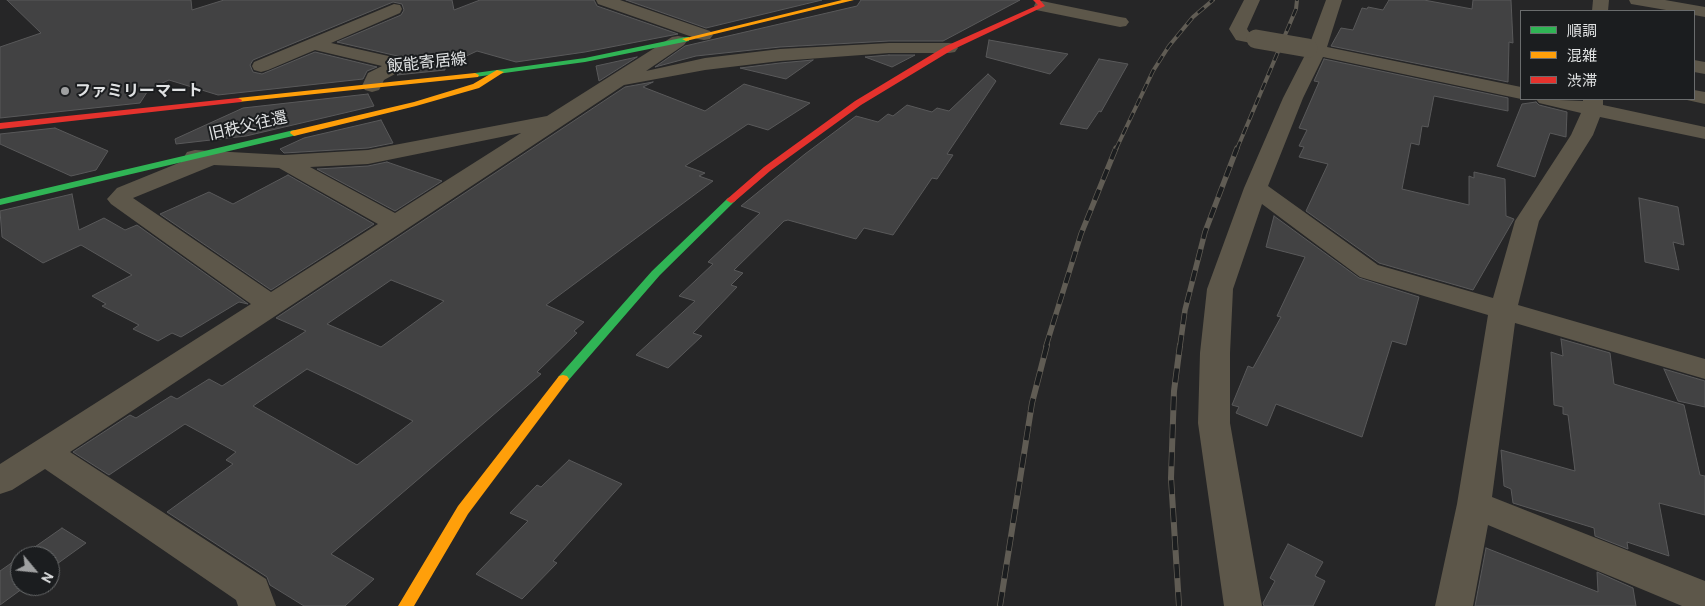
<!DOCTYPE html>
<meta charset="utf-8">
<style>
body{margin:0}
#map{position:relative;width:1705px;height:606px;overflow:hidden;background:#262627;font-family:Cabin,"Noto Sans JP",sans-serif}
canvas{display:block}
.legend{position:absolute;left:1520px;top:10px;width:175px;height:90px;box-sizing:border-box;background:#1b1d1f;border:1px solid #6a6c6d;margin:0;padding:6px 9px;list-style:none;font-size:15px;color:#e0e2e3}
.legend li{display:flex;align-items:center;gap:10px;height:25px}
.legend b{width:25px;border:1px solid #6a6c6d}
.north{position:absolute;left:10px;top:546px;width:50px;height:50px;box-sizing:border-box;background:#1b1d1f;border:1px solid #6a6c6d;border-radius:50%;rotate:118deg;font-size:14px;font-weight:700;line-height:20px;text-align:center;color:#e0e2e3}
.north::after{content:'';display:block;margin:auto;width:18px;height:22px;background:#9fa0a1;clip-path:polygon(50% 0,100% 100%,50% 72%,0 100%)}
</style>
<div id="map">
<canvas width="1705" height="606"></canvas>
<ul class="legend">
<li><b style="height:6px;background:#30b455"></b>順調</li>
<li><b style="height:6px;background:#ff9f0a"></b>混雑</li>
<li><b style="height:6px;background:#e5322d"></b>渋滞</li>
</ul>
<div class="north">N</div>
</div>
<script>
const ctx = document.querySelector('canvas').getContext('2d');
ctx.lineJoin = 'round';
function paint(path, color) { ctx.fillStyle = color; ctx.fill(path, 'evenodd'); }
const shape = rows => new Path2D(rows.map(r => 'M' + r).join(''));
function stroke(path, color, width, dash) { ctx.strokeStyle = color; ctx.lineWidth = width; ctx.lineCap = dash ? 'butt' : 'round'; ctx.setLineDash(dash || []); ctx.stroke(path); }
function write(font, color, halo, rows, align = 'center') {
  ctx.font = font + ' Cabin,"Noto Sans JP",sans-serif'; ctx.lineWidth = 4; ctx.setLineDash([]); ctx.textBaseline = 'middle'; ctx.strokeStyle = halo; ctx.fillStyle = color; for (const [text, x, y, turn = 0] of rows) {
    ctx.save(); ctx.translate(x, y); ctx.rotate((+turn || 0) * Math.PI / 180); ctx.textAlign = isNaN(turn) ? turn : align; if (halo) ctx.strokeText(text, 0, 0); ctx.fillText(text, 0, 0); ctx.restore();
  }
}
const building = shape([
 [7,0,191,0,192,10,224,0,452,0,454,10,480,0,594,0,597,6,678,34,585,52,516,62,477,51,445,66,445,70,397,75,408,69,410,63,406,58,337,42,401,15,404,10,402,4,393,2,253,60,250,65,253,72,262,74,315,52,377,67,367,71,363,79,218,95,169,80,149,89,140,103,0,118,0,47,41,33,7,0],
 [626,0,822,0,706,28,626,0],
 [861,0,1020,0,943,41,889,41,780,47,696,56,655,67,685,46,857,6,861,0],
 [1389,0,1424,0,1472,9,1473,0,1511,0,1513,43,1509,42,1508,82,1331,46,1341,28,1353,30,1362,8,1367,9,1368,7,1383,10,1389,0],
 [989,40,1068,54,1050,74,986,57,989,40],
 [889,55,915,55,892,67,865,57,889,55],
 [637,57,599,81,596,66,637,57],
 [1099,59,1128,64,1101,112,1099,111,1087,129,1060,124,1099,59],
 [1324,59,1508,98,1508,111,1434,96,1428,127,1422,126,1419,145,1411,143,1402,189,1469,205,1469,176,1474,178,1474,172,1505,179,1506,216,1514,219,1473,290,1379,263,1306,211,1328,164,1299,157,1304,147,1299,146,1307,130,1299,128,1319,82,1314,81,1324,59],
 [813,60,786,79,740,68,780,63,813,60],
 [988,74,996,81,947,154,953,155,937,179,932,178,893,235,864,228,856,239,788,220,784,221,734,270,743,273,731,285,737,287,693,333,702,336,668,368,636,355,695,301,679,296,713,264,708,262,760,213,741,206,805,154,856,116,878,122,888,114,893,116,907,105,932,112,937,108,949,111,988,74],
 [653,82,643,87,705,111,744,84,810,103,768,130,748,124,685,166,705,173,699,176,713,181,546,305,584,322,574,331,577,333,537,372,541,374,331,554,374,579,345,606,304,606,270,585,267,577,167,512,233,464,226,460,236,452,185,424,109,475,73,452,130,415,136,418,171,396,177,399,209,379,222,386,306,331,276,318,625,87,653,82],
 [391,280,444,301,381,347,327,324,391,280],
 [307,369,359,394,413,421,357,465,253,406,307,369],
 [368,94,374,106,246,136,176,144,175,139,243,108,368,94],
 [1536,102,1539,105,1567,112,1566,137,1550,133,1535,177,1497,166,1522,104,1536,102],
 [381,120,393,143,368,148,284,153,280,149,304,138,381,120],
 [55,128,108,151,96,170,71,176,0,144,0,134,55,128],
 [387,162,442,181,395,211,317,169,368,166,387,162],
 [288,175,374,224,271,290,160,214,209,192,233,204,288,175],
 [72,194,79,230,104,218,125,230,137,225,248,304,239,302,181,337,172,333,158,341,133,329,139,325,102,306,106,304,92,296,132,275,81,245,43,263,2,237,0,211,72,194],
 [1639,198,1678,207,1684,245,1673,242,1679,270,1645,262,1639,198],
 [1274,216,1359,278,1419,297,1406,345,1392,341,1362,437,1276,404,1267,426,1236,413,1239,407,1232,405,1248,366,1253,368,1281,317,1277,316,1305,257,1266,247,1274,216],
 [1561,339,1610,353,1614,384,1684,405,1700,475,1705,476,1705,515,1659,503,1669,556,1627,542,1628,549,1595,536,1594,528,1513,503,1511,489,1504,486,1501,450,1575,471,1568,415,1563,414,1563,407,1554,405,1551,352,1563,356,1561,339],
 [1664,369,1705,381,1705,407,1678,401,1664,369],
 [569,460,622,484,553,561,557,563,522,599,476,574,528,521,510,513,537,485,541,487,569,460],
 [62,528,86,543,50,569,50,556,22,556,62,528],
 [1288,544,1323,562,1315,576,1325,581,1313,606,1264,606,1263,603,1275,581,1270,578,1288,544],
 [1486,548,1598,592,1597,572,1633,588,1636,606,1475,606,1486,548],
 [20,557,20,586,26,586,0,605,0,571,20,557]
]);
const street = shape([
 [596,0,620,0,710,31,713,35,710,39,704,40,698,39,598,4,596,0],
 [1244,0,1260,0,1247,29,1249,32,1262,35,1265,39,1262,43,1256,44,1236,40,1229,29,1244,0],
 [1326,0,1342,0,1327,47,1521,87,1521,99,1323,57,1303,98,1268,186,1378,265,1493,298,1515,221,1571,135,1581,113,1539,103,1536,99,1583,101,1583,99,1603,99,1603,105,1705,127,1705,139,1600,117,1593,135,1539,221,1518,305,1705,359,1705,379,1515,323,1492,497,1705,581,1705,606,1682,606,1488,525,1473,606,1435,606,1457,504,1488,315,1360,277,1262,204,1233,289,1230,353,1230,423,1262,606,1224,606,1198,423,1200,353,1207,289,1244,188,1283,98,1306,53,1299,48,1302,44,1310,43,1326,0],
 [1593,0,1609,0,1608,11,1592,11,1593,0],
 [1629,0,1665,0,1705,7,1705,17,1694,15,1694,11,1672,11,1631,4,1629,0],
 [1042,1,1120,17,1126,18,1129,22,1126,26,1120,27,1036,10,1034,6,1036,2,1042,1],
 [394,4,400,5,402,9,400,13,331,43,406,60,408,64,406,68,384,80,379,90,372,92,365,90,362,86,368,73,382,66,315,50,268,70,261,72,254,70,252,66,254,62,394,4],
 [678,36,684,37,687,41,684,45,646,71,705,58,780,49,889,43,949,43,955,44,958,48,955,52,949,53,889,53,780,61,705,70,624,85,70,452,266,579,276,606,238,606,236,600,45,469,12,490,0,494,0,464,251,304,111,204,107,199,117,188,186,160,184,157,187,152,195,150,284,155,368,150,547,116,672,37,678,36],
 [521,133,395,213,310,167,368,164,521,133],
 [214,165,279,168,378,224,271,292,133,198,214,165],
 [1694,60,1705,62,1705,74,1694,72,1694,60],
 [1694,90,1705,92,1705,104,1687,100,1686,99,1694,99,1694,90]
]);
const fast = shape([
 [686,37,689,37,689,41,585,62,475,77,471,75,475,73,585,58,686,37],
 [294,130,297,131,297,135,0,205,0,199,294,130],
 [731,197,734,198,736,200,734,202,660,275,567,382,559,382,557,379,559,376,652,271,728,198,731,197]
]);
const slow = shape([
 [842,0,854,0,686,41,682,39,842,0],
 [497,70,504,72,479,88,416,106,294,136,290,133,291,131,414,102,473,84,497,70],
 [475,73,479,75,478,77,238,102,234,100,238,98,475,73],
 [563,375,567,376,569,379,567,382,468,514,414,606,398,606,458,506,559,376,563,375]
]);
const jam = shape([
 [1033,0,1040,0,1045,6,952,50,861,105,770,171,734,202,731,203,726,200,764,167,855,101,946,46,1038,5,1033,0],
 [238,98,242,100,241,102,0,129,0,123,238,98]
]);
const railFar2 = shape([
 [1116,149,1153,71,1169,46,1193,17,1213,0],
 [1237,149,1296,9,1297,0]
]);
const railFar1 = shape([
 [1046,346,1081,234,1116,148],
 [1180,346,1185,310,1205,232,1237,148]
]);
const rail = shape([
 [1000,606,1032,403,1047,345],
 [1179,606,1171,478,1174,391,1180,345]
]);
const streetBridge = shape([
 [1256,39,1308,48]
]);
const markers = [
 [65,91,5,"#9fa0a1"]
];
const farStreetnames = [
 ["飯能寄居線",427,63,-6],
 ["旧秩父往還",248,126,-13]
];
const farPoinames = [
 ["ファミリーマート",75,91]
];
paint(building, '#424243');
stroke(building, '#59595a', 1);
paint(street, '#5d574a');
paint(fast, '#30b455');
paint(slow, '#ff9f0a');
paint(jam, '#e5322d');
stroke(railFar2, '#605c54', 4);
stroke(railFar1, '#605c54', 5.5);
stroke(rail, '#605c54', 6);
stroke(railFar2, '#1b1d1f', 2.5, [8]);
stroke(railFar1, '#1b1d1f', 4, [11]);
stroke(rail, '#1b1d1f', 4.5, [14]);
stroke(streetBridge, '#5d574a', 19);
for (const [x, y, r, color] of markers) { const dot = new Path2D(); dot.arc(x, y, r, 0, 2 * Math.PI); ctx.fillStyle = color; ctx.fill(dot); stroke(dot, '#1b1d1f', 2); }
write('16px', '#e0e2e3', '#1b1d1f', farStreetnames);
write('bold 16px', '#e0e2e3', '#1b1d1f', farPoinames, 'left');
</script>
